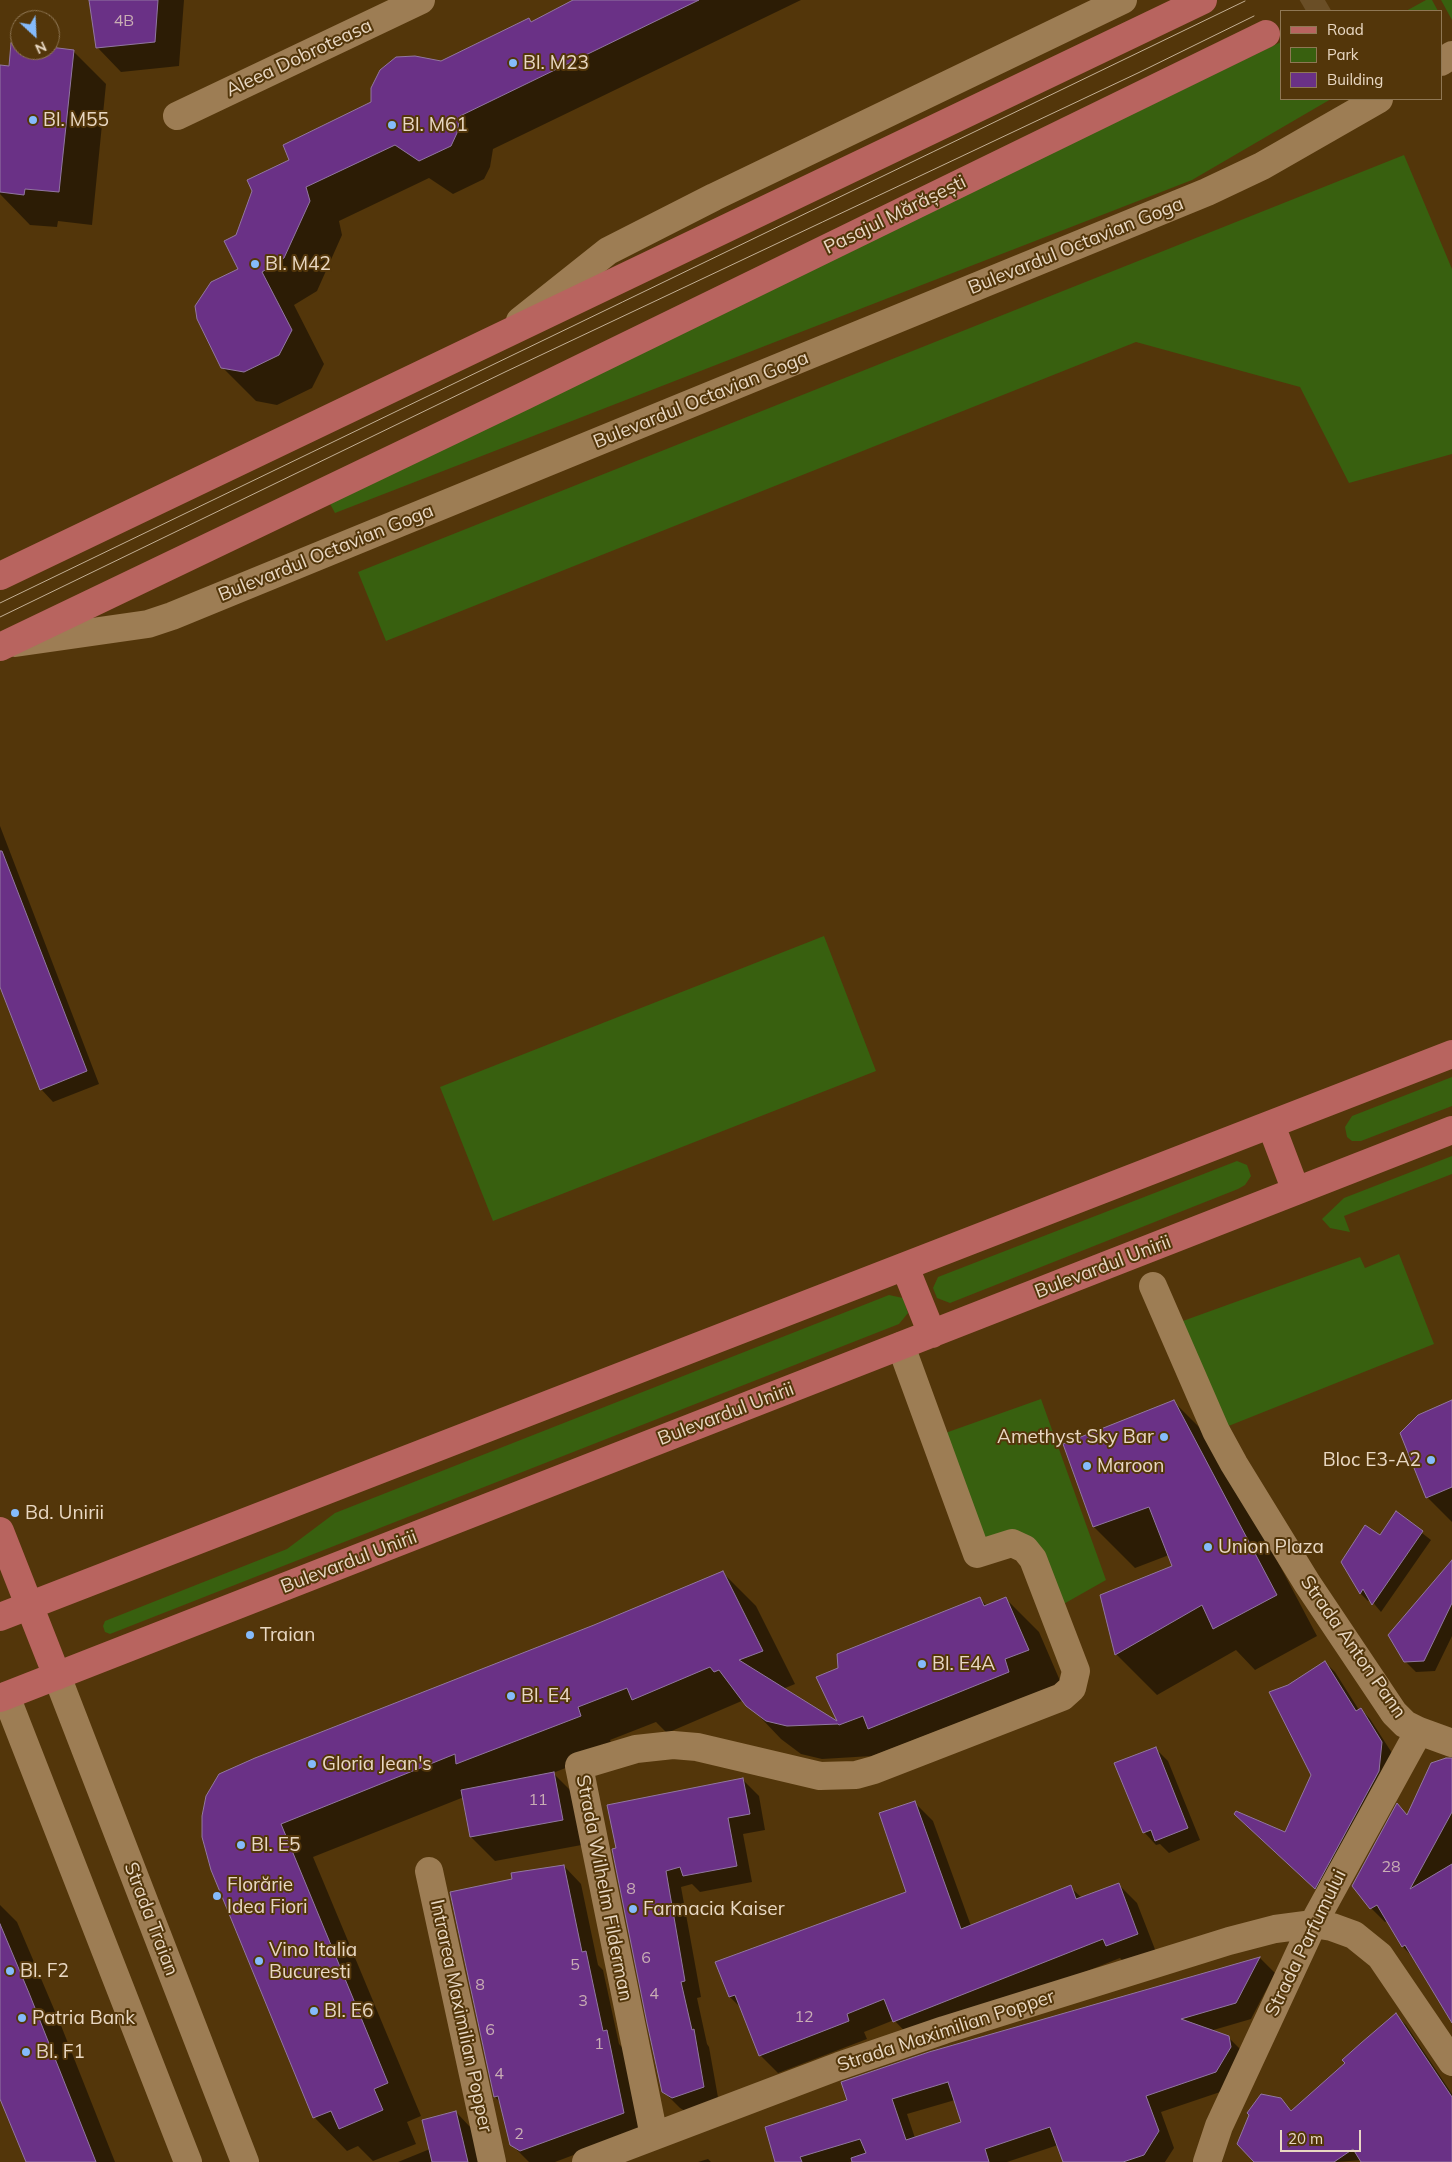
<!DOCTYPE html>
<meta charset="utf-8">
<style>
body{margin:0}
#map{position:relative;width:1452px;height:2162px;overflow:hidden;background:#53360a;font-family:Mulish,sans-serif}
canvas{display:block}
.legend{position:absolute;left:1280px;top:10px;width:162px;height:90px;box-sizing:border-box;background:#53360a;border:1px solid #8f7754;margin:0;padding:6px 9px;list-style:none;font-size:15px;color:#e9d8c3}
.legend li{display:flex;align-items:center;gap:10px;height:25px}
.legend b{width:25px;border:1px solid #8f7754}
.north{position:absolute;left:10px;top:10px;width:50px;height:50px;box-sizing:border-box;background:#53360a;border:1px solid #8f7754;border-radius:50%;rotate:155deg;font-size:14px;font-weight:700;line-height:20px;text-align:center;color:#e9d8c3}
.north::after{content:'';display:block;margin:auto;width:18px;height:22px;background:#85bbfb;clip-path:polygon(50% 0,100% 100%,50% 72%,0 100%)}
.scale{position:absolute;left:1280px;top:2130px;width:81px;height:22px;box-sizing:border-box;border:2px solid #e9d8c3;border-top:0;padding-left:6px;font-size:15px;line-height:18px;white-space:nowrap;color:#e9d8c3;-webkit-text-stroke:4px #53360a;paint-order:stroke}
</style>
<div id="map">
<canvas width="1452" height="2162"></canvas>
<ul class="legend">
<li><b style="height:6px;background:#b8645f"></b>Road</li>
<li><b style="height:14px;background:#38600f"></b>Park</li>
<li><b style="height:14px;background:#6a3186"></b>Building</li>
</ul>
<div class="north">N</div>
<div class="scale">20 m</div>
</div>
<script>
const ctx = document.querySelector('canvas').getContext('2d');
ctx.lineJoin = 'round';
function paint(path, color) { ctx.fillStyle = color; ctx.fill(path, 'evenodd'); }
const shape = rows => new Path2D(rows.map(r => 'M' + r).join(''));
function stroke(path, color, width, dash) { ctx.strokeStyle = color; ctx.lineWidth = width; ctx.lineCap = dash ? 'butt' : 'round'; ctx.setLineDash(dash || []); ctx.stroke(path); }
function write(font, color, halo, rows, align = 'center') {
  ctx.font = font + ' Mulish,sans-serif'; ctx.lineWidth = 4; ctx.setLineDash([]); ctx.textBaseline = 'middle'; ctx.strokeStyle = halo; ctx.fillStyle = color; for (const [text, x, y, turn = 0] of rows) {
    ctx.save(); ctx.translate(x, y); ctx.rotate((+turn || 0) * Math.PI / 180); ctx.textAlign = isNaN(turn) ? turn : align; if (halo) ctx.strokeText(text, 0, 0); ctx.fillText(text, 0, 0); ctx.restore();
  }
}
const green = shape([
 [1426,0,1432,0,1438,11,1406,11],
 [1441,0,1452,0,1452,20],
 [1281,42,1281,99,1331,99,1192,180,335,513,329,502],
 [1404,155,1452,269,1452,454,1349,483,1300,387,1136,342,386,641,358,572],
 [824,936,876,1071,493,1221,440,1087],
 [1452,1077,1452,1106,1361,1141,1352,1141,1347,1137,1345,1127,1352,1116],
 [1452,1156,1452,1174,1344,1216,1350,1232,1330,1228,1322,1219,1344,1198],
 [1237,1161,1247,1165,1251,1176,1245,1185,1238,1189,950,1303,937,1298,933,1288,938,1277],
 [1399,1254,1434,1344,1216,1431,1169,1326,1360,1257,1365,1268],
 [889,1295,903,1298,908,1313,899,1324,110,1634,105,1632,103,1626,105,1621,287,1549,335,1513],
 [1041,1399,1106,1580,1053,1610,1033,1559,977,1554,934,1437]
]);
const shadow = shape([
 [90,0,184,0,179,66,121,72,97,47],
 [575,0,801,0,493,149,490,167,484,179,453,194,429,178,339,221,342,235,317,291,294,305,324,364,312,388,277,405,256,401,223,368,240,270,237,236,290,161,373,103,441,62,529,19,532,23],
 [13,36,20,37,20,50,50,49,73,51,106,84,92,225,58,221,57,227,30,225,0,194,0,81,10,67],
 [0,826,99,1084,53,1102,41,1089,0,984],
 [1174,1402,1215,1443,1317,1636,1255,1670,1236,1650,1157,1695,1116,1654,1174,1566,1169,1555,1135,1568,1094,1527],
 [1452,1402,1452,1522,1427,1497],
 [1396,1513,1431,1540,1381,1612,1370,1599,1368,1601,1360,1593,1380,1537],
 [1452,1562,1452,1636,1435,1671,1416,1672,1405,1661],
 [723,1573,756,1606,795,1684,783,1689,840,1724,840,1669,980,1599,987,1606,1006,1599,1039,1632,1061,1683,872,1756,822,1759,801,1754,781,1739,744,1700,667,1733,656,1722,610,1740,613,1749,553,1773,578,1798,587,1844,495,1861,471,1837,464,1797,313,1857,421,2116,407,2122,416,2144,373,2161,358,2146,347,2151,314,2117,203,1837,595,1627],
 [1325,1662,1335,1672,1359,1710,1361,1709,1370,1719,1392,1753,1325,1897,1246,1823,1285,1834,1312,1775,1288,1686],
 [1155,1748,1168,1761,1200,1840,1169,1853,1160,1844,1156,1845,1144,1832],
 [1452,1765,1452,2020,1414,1958,1403,1947,1388,1921,1385,1922,1371,1908,1397,1805,1408,1816],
 [743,1780,759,1796,765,1830,743,1834,752,1882,700,1892,692,1884,681,1887,701,1997,697,1998,707,2044,709,2047,719,2103,688,2113,680,2108,664,2092,613,1850],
 [915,1803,933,1821,971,1926,1070,1887,1082,1898,1119,1885,1137,1903,1156,1952,1125,1963,1120,1958,913,2040,894,2020,864,2032,867,2039,778,2073,760,2055,741,2008,730,1997,908,1893],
 [564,1866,581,1884,598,1965,603,1970,619,2044,624,2049,640,2130,555,2162,529,2162,511,2144,501,2103,495,2097,451,1893,513,1880],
 [0,1905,17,1922,62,2028,115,2162,28,2162,0,2097],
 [1260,1958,1275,1973,1251,2019,1210,2031,1228,2037,1244,2053,1232,2088,1161,2112,1174,2148,1165,2162,1064,2162,1058,2145,1007,2162,869,2162,867,2156,849,2162,776,2162,849,2101,930,2053],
 [955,2100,962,2122,915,2138,907,2114],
 [1396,2015,1406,2025,1452,2094,1452,2162,1363,2162,1362,2160,1336,2162,1333,2158,1329,2162,1256,2162,1280,2100,1292,2111,1347,2063],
 [456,2112,472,2129,480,2162,398,2162,430,2149],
 [708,2159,711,2162,698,2162]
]);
const building = shape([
 [89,0,158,0,155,42,96,48,89,0],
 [573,0,699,0,460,116,457,133,451,146,419,161,395,145,306,187,310,201,284,258,262,272,292,330,279,355,244,372,221,368,197,319,195,306,211,282,238,269,224,241,236,235,252,191,247,180,289,160,283,145,371,102,371,88,380,70,396,57,415,56,441,61,529,18,531,22,573,0],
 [11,43,20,44,20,50,50,50,50,47,74,50,59,192,25,189,24,195,0,192,0,65,9,66,11,43],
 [0,851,2,851,87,1071,40,1090,0,987,0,851],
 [1174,1400,1277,1595,1213,1629,1202,1605,1115,1655,1100,1595,1172,1566,1149,1507,1093,1527,1063,1444,1174,1400],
 [1452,1400,1452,1487,1426,1498,1400,1433,1418,1415,1452,1400],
 [1396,1511,1423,1531,1372,1605,1363,1589,1360,1594,1341,1562,1365,1525,1380,1535,1396,1511],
 [1452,1560,1452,1603,1424,1661,1404,1662,1388,1635,1452,1560],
 [723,1571,763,1651,739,1660,837,1721,816,1677,838,1668,837,1654,980,1597,984,1606,1006,1597,1029,1650,1005,1659,1009,1672,868,1729,863,1716,839,1725,838,1724,787,1726,766,1721,746,1706,719,1670,714,1672,710,1667,632,1700,627,1688,578,1707,581,1716,456,1764,455,1754,281,1824,388,2083,374,2089,383,2110,339,2129,331,2111,313,2118,211,1870,202,1837,202,1816,206,1796,219,1774,255,1758,594,1625,723,1571],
 [1325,1661,1356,1711,1361,1708,1382,1742,1379,1771,1315,1889,1234,1814,1236,1811,1285,1832,1311,1775,1269,1692,1288,1685,1325,1661],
 [1156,1747,1188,1828,1155,1841,1151,1830,1143,1833,1114,1763,1156,1747],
 [1446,1758,1452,1758,1452,1812,1410,1889,1452,1864,1452,2023,1405,1945,1402,1947,1377,1905,1370,1909,1352,1886,1397,1803,1407,1815,1431,1763,1446,1758],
 [554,1772,563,1820,470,1837,461,1790,554,1772],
 [743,1778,750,1814,728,1818,737,1866,683,1876,680,1867,666,1871,685,1981,681,1982,692,2030,694,2029,704,2087,672,2098,662,2092,647,2023,612,1849,616,1848,607,1805,743,1778],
 [915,1801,961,1929,1071,1885,1076,1899,1119,1883,1138,1934,1106,1946,1103,1939,893,2022,884,1999,847,2014,849,2021,759,2056,735,1995,729,1997,715,1962,906,1892,879,1813,915,1801],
 [564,1865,582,1952,586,1951,603,2031,607,2030,624,2113,520,2151,510,2145,498,2096,494,2097,450,1892,512,1879,511,1873,564,1865],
 [0,1924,29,1993,96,2162,26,2162,0,2099,0,1924],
 [1260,1957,1236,2003,1181,2019,1229,2036,1231,2047,1216,2072,1146,2096,1159,2131,1144,2155,1123,2162,1063,2162,1050,2127,985,2149,989,2162,852,2162,851,2158,866,2153,860,2139,800,2157,802,2162,775,2162,765,2127,847,2100,841,2082,929,2052,1260,1957],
 [948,2082,961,2122,906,2140,892,2099,948,2082],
 [1396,2013,1452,2097,1452,2162,1361,2162,1353,2149,1334,2162,1254,2162,1237,2144,1249,2115,1247,2113,1261,2094,1281,2098,1291,2111,1345,2063,1342,2060,1361,2043,1396,2013],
 [456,2111,468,2162,432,2162,422,2120,456,2111]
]);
const majorTunnel = shape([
 [1306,11,1325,0]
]);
const minor = shape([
 [1441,62,1452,55],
 [177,116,421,0],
 [520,321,608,251,714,197,1123,0],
 [15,643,148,624,172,616,1207,192,1262,166,1379,99],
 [1153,1286,1216,1431,1234,1464,1307,1583,1394,1713,1405,1724,1419,1731,1452,1743],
 [57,1676,245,2162],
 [6,1696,188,2162],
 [429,1871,492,2162],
 [654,2136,579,1766,636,1749,673,1745,697,1747,820,1776,856,1775,874,1770,1062,1697,1072,1688,1076,1671,1033,1559,1025,1549,1012,1543,977,1554,901,1346],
 [586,2162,839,2066,944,2030,1229,1941,1275,1929,1313,1924,1332,1927,1354,1935,1380,1956,1452,2062],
 [1207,2162,1219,2126,1313,1924,1419,1731]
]);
const major = shape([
 [0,576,1203,0],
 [0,647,524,396,1266,34],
 [1271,1125,1296,1191],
 [905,1267,932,1334],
 [0,1531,57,1676],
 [0,1617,1452,1054],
 [0,1698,1452,1130]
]);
const tram = shape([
 [0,603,1245,1],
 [0,617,505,372,1140,72,1254,16]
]);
const markers = [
 [513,63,5,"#85bbfb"],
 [33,120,5,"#85bbfb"],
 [392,125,5,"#85bbfb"],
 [255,264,5,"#85bbfb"],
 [1164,1437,5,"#85bbfb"],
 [1431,1460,5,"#85bbfb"],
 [1087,1466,5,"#85bbfb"],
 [15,1513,5,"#85bbfb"],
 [1208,1547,5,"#85bbfb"],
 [250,1635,5,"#85bbfb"],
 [922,1664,5,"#85bbfb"],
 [511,1696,5,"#85bbfb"],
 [312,1764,5,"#85bbfb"],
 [241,1845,5,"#85bbfb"],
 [217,1896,5,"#85bbfb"],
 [633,1909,5,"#85bbfb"],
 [259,1961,5,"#85bbfb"],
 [10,1971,5,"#85bbfb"],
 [314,2011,5,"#85bbfb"],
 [22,2018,5,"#85bbfb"],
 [26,2052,5,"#85bbfb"]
];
const numberNames = [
 ["4B",124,21],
 ["11",538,1800],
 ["28",1391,1867],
 ["8",631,1889],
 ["6",646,1958],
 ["5",575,1965],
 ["8",480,1985],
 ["4",654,1994],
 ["3",583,2001],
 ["12",804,2017],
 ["6",490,2030],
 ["1",599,2044],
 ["4",499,2074],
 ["2",519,2134]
];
const streetNames = [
 ["Aleea Dobroteasa",299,58,-25],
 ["Pasajul Mărășești",895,215,-26],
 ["Bulevardul Octavian Goga",1076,246,-22],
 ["Bulevardul Octavian Goga",701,400,-22],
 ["Bulevardul Octavian Goga",326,553,-22],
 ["Bulevardul Unirii",1103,1267,-21],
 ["Bulevardul Unirii",726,1414,-21],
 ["Bulevardul Unirii",349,1562,-21],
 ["Strada Anton Pann",1353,1647,55],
 ["Strada Wilhelm Filderman",604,1888,79],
 ["Strada Traian",151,1919,69],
 ["Strada Parfumului",1306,1943,-64],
 ["Intrarea Maximilian Popper",461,2016,78],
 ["Strada Maximilian Popper",946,2031,-18]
];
const poiNames = [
 ["Bl. M23",523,63],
 ["Bl. M55",43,120],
 ["Bl. M61",402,125],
 ["Bl. M42",265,264],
 ["Amethyst Sky Bar",1154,1437,"right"],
 ["Bloc E3-A2",1421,1460,"right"],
 ["Maroon",1097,1466],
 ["Bd. Unirii",25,1513],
 ["Union Plaza",1218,1547],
 ["Traian",260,1635],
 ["Bl. E4A",932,1664],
 ["Bl. E4",521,1696],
 ["Gloria Jean's",322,1764],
 ["Bl. E5",251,1845],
 ["Florărie",227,1885],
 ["Idea Fiori",227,1907],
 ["Farmacia Kaiser",643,1909],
 ["Vino Italia",269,1950],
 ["Bucuresti",269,1972],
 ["Bl. F2",20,1971],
 ["Bl. E6",324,2011],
 ["Patria Bank",32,2018],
 ["Bl. F1",36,2052]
];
paint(green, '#38600f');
paint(shadow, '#0007');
paint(building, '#6a3186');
stroke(building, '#9277a1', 1);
stroke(majorTunnel, '#6a4e26', 28, [28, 14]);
stroke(minor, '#9d7d54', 28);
stroke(major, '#b8645f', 28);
stroke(tram, '#c3af94', 1);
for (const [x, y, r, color] of markers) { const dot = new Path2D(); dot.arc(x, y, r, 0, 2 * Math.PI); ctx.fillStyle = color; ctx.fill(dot); stroke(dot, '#53360a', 2); }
write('16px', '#c9aeb4', null, numberNames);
write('19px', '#e9d8c3', '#53360a', streetNames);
write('19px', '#e9d8c3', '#53360a', poiNames, 'left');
</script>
